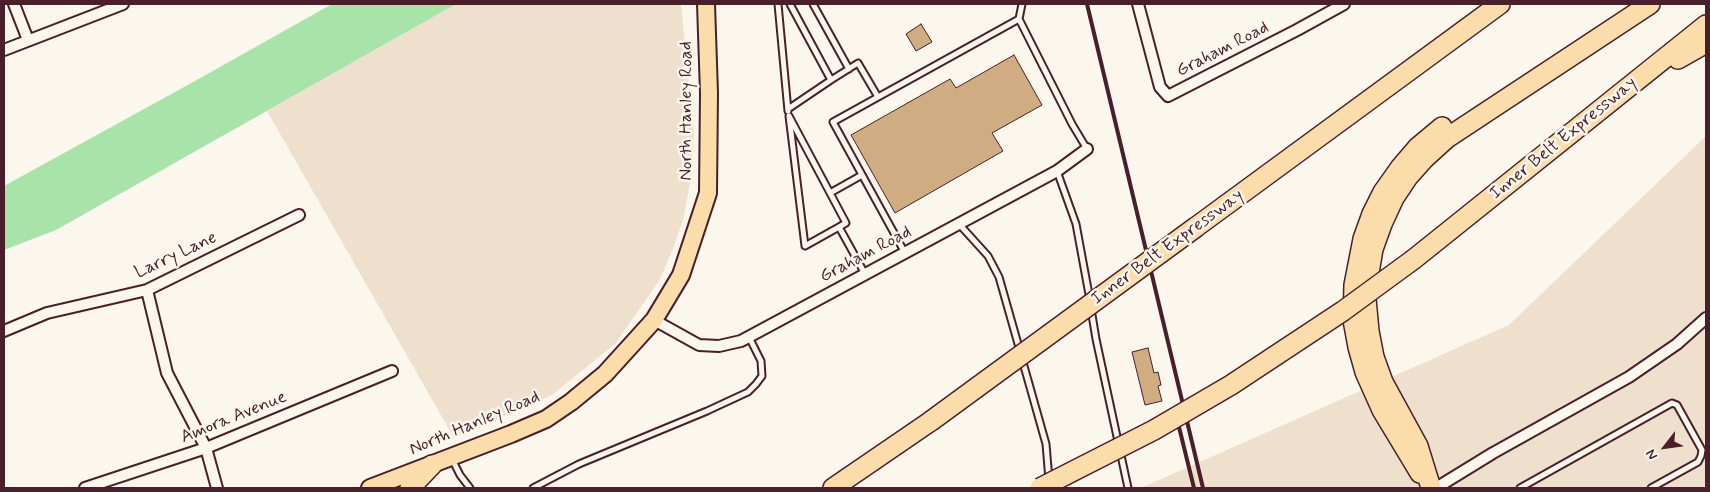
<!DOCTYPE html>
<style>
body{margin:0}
#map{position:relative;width:1710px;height:492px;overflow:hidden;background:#fbf7ec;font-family:Mynerve,sans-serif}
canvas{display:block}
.frame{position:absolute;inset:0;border:5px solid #4a1f2b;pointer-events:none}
.north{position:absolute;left:1640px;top:422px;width:50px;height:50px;-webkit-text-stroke:4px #fbf7ec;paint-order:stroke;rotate:240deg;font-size:14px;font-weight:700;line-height:20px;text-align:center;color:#4a1f2b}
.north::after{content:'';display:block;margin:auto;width:18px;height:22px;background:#4a1f2b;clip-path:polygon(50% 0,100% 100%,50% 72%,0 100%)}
</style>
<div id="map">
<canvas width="1710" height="492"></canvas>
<div class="frame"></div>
<div class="north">N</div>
</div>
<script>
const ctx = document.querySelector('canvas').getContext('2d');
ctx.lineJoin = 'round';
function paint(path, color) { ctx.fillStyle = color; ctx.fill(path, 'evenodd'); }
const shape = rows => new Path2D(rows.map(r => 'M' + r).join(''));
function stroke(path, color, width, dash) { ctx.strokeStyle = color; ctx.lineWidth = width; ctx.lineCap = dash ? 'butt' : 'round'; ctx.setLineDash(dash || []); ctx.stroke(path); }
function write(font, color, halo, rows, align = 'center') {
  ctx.font = font + ' Mynerve,sans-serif'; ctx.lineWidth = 5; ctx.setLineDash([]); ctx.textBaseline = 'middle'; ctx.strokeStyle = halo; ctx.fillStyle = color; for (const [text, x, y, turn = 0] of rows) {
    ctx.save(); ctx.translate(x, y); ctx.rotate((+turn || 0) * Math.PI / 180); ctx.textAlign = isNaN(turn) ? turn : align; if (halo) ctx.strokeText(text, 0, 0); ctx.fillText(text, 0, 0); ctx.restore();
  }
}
const built = shape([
 [456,4,681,4,694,133,691,178,683,220,673,249,659,281,615,344,552,395,454,438,267,111],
 [1706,136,1706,488,1141,488,1509,325]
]);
const green = shape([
 [332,4,456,4,56,230,4,250,4,186,195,81]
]);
const building = shape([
 [921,24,932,42,916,51,906,34,921,24],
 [1014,55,1042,105,992,133,1003,151,895,213,851,135,950,79,956,88,1014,55],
 [1148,348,1154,373,1158,372,1161,385,1158,386,1162,401,1145,405,1132,352,1148,348]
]);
const lane = shape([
 [778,4,788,111],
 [813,4,849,69],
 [1019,19,1022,4],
 [831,80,858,63,878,97],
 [788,109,831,80,790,4],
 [1057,171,1076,224,1090,300],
 [830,193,862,175],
 [959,224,988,256,999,277,1020,351],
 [839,227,805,246,789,116,846,223,839,227,865,274],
 [905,253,833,122,1019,19,1072,124,1087,149],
 [1091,309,1096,339,1128,488],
 [1022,359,1046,444,1049,480],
 [452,459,460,475,470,488],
 [533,488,579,464,707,411,748,392,756,384,762,376,761,361,749,337],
 [1520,488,1672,403,1677,405,1702,450,1701,456,1698,462,1651,488]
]);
const street = shape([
 [14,4,28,40],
 [1138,4,1160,87,1168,96,1297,30,1344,4],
 [4,50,123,4],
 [147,290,167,373,206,448,217,488],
 [654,320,699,345,719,346,741,341,1057,171,1087,149],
 [4,331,47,313,147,290,299,215],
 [85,488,206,448,392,371],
 [1436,488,1493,453,1629,377,1677,344,1706,318]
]);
const primary = shape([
 [370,488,511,434,546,419,571,402,605,374,654,320,681,275,708,193,709,93,706,4]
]);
const highway = shape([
 [1678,59,1706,43],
 [1196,227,1500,4],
 [1414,259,1706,25],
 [1420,473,1382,410,1365,372,1358,347,1353,320,1354,285,1363,239,1372,214,1383,192,1400,168,1418,147,1442,127],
 [410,488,432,465],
 [833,488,931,421],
 [1431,488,1418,446,1383,382,1374,357,1369,331,1366,299,1369,273,1373,249,1382,224,1394,198,1408,177,1425,158,1447,138,1650,4]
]);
const rail = shape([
 [1087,4,1203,488],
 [1179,427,1194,488]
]);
const highwayBridge = shape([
 [931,421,1196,227],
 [1040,488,1154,430,1231,385,1343,311,1414,259]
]);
const streetNames = [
 ["Graham Road",1223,50,-27],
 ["North Hanley Road",687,111,-90],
 ["Inner Belt Expressway",1564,139,-39],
 ["Inner Belt Expressway",1168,248,-36],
 ["Graham Road",866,255,-28],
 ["Larry Lane",176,256,-25],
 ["Amora Avenue",234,418,-22],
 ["North Hanley Road",475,424,-23]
];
paint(built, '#eee0cc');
paint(green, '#a8e3a9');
paint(building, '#cfac81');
stroke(building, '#4a1f2b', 1);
stroke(lane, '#4a1f2b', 9);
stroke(street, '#4a1f2b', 14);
stroke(primary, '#4a1f2b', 20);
stroke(highway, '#4a1f2b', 22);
stroke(lane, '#fbf7ec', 5);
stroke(street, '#fbf7ec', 10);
stroke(primary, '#faddab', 16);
stroke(highway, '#faddab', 19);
stroke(rail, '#4a1f2b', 4);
stroke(highwayBridge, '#4a1f2b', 22, []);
stroke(highwayBridge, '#faddab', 19);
write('18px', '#4a1f2b', '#fbf7ec', streetNames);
</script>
